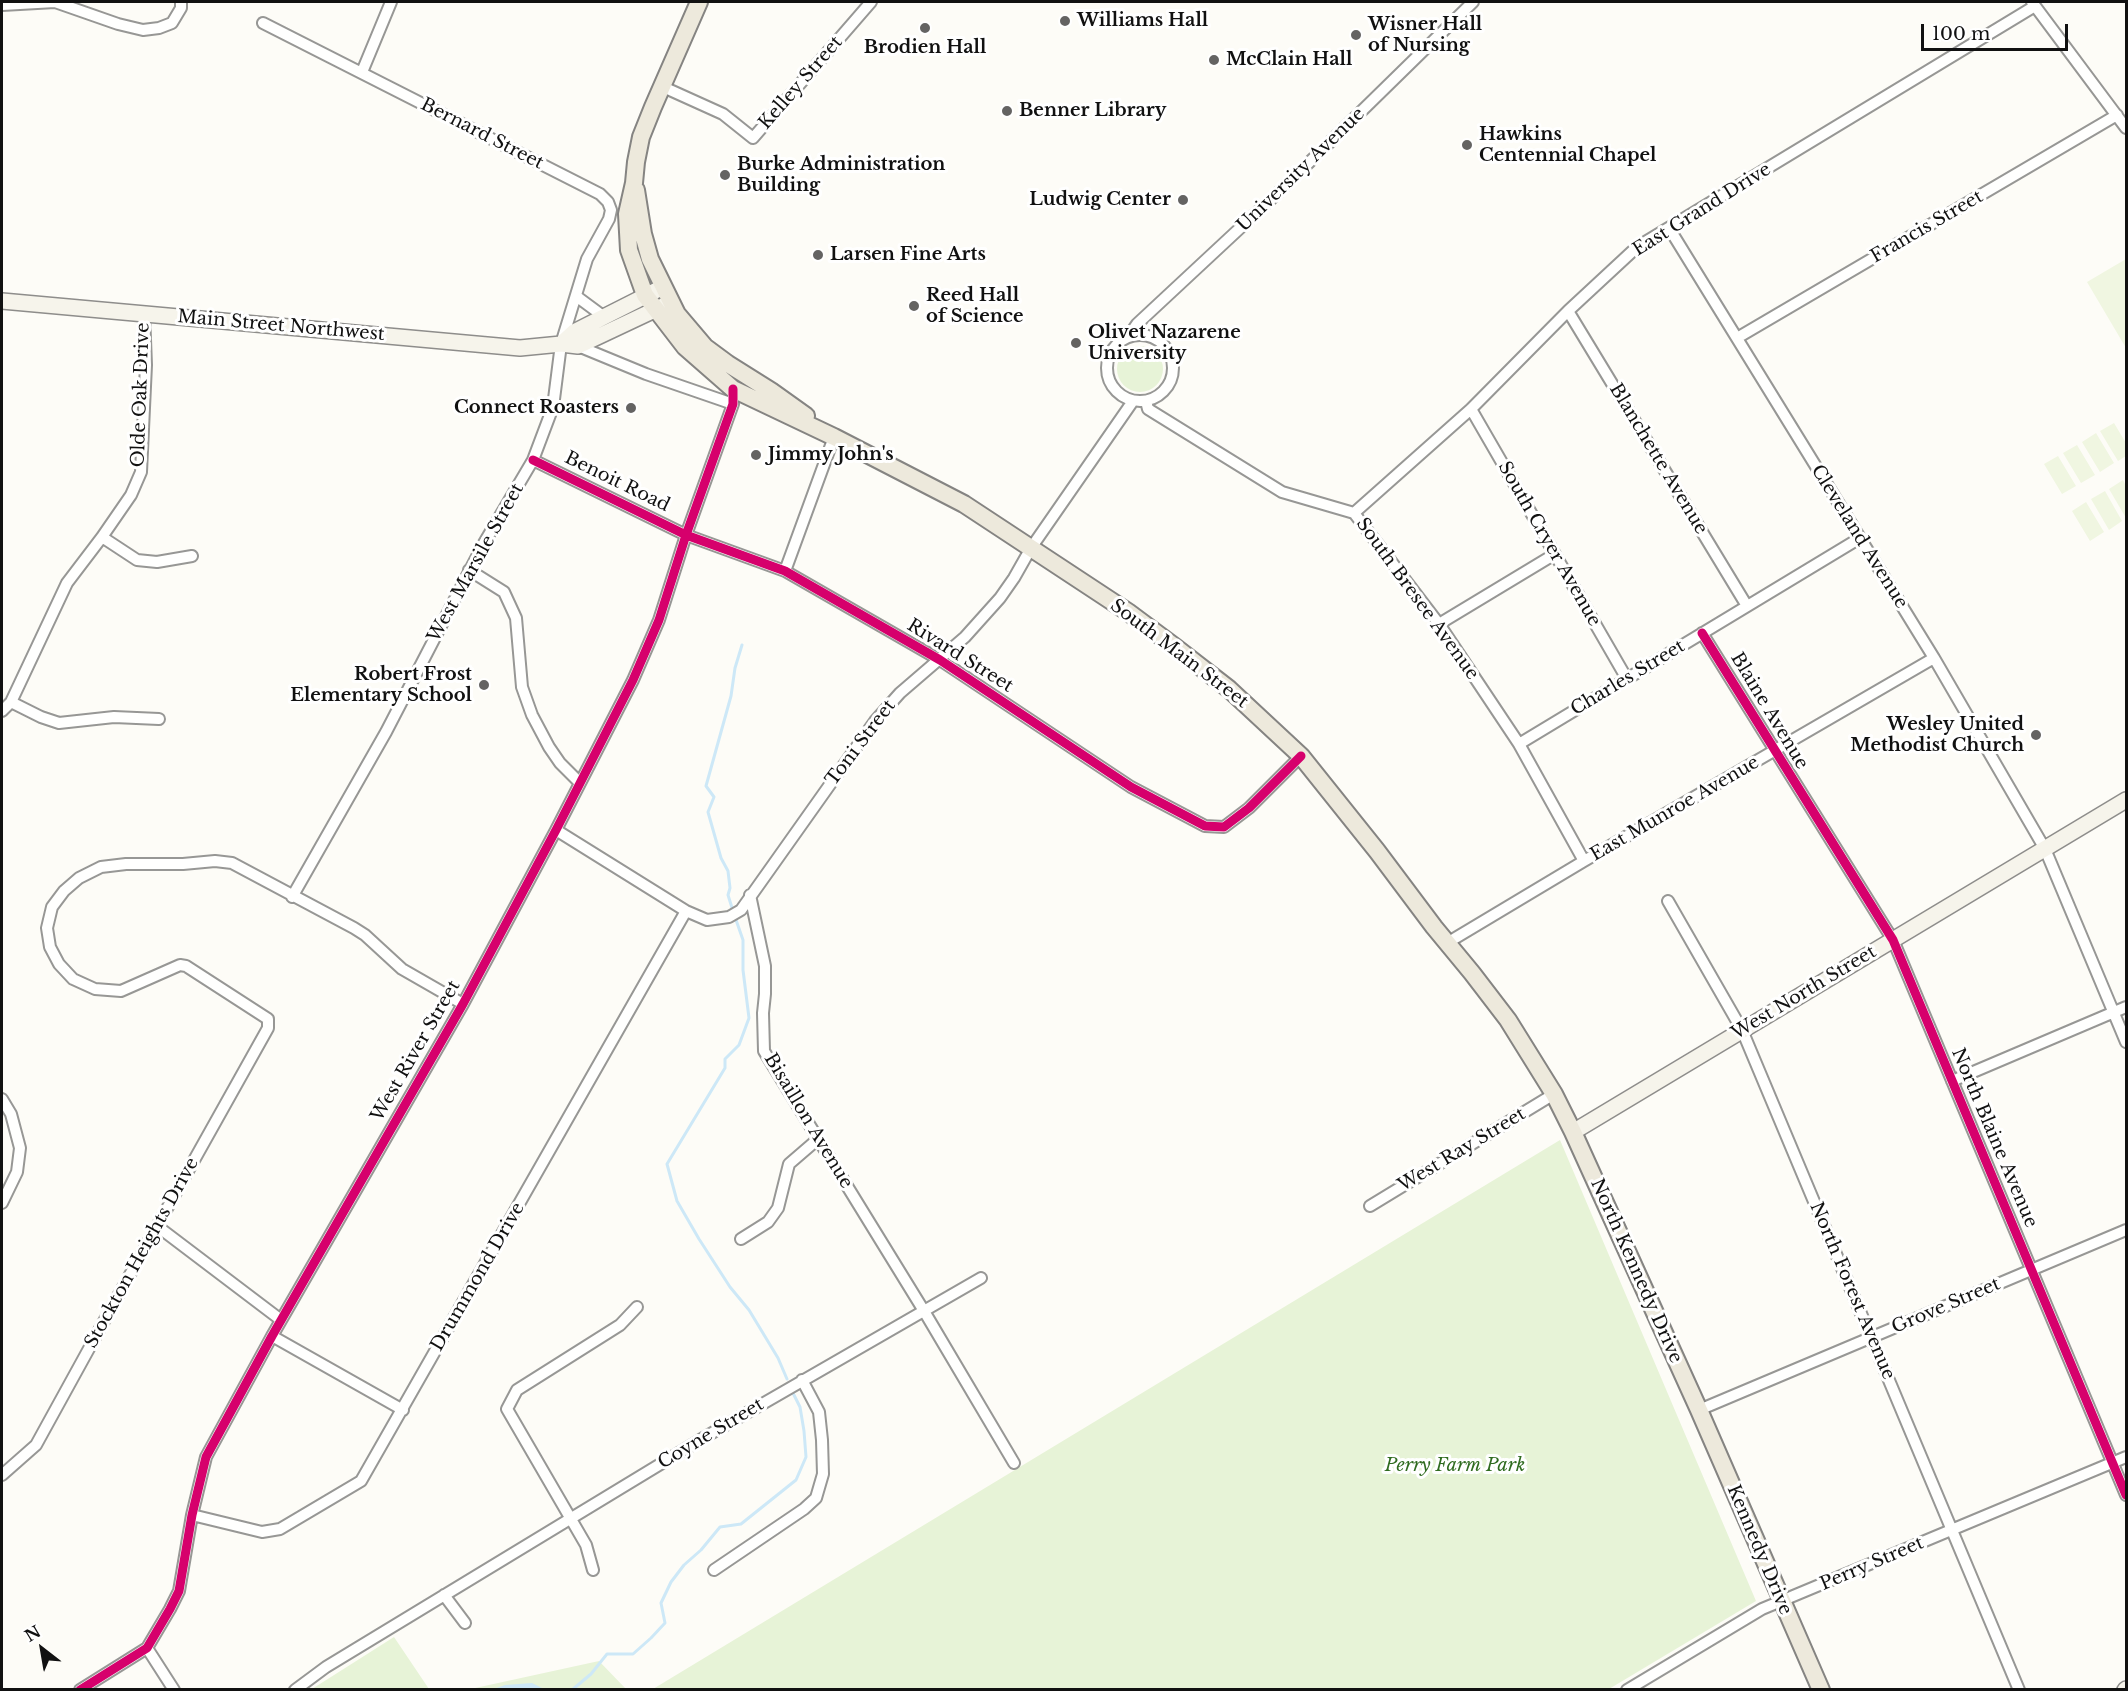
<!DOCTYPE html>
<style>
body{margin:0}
#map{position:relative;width:2128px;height:1691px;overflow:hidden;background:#fdfcf7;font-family:"Libre Baskerville",serif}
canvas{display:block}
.frame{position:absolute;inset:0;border:3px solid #111;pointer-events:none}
.north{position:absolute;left:12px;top:1619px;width:60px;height:60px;-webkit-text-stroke:4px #fff;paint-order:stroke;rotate:329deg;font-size:16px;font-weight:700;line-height:24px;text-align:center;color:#111}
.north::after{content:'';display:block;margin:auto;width:21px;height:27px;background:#111;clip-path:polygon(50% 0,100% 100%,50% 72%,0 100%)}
.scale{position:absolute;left:1921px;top:24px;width:147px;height:27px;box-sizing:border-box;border:3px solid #111;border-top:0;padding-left:8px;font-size:18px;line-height:21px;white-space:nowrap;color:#111;-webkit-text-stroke:4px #fff;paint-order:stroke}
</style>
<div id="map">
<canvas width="2128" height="1691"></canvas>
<div class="frame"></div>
<div class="north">N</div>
<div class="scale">100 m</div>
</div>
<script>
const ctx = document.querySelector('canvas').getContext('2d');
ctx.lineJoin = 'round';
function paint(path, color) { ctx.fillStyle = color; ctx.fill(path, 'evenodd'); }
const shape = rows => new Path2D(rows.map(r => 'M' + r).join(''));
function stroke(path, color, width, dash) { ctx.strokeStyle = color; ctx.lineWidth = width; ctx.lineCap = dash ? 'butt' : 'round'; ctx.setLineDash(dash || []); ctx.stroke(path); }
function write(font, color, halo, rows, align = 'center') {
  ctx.font = font + ' "Libre Baskerville",serif'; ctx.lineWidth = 6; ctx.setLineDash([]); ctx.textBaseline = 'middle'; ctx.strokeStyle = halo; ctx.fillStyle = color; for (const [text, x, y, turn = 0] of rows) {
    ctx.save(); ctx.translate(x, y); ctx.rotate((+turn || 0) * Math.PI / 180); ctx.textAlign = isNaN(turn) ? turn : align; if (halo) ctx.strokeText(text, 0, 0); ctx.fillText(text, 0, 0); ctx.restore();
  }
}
const green = shape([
 '1117 369a23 23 0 1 1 46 0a23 23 0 1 1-46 0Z',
 [1560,1140,1756,1601,1609,1689,653,1689],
 [394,1637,429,1689,312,1689],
 [599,1661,626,1689,466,1690]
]);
const pitch = shape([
 [2126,259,2126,348,2087,282],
 [2114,423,2126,443,2126,456,2118,461,2100,431],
 [2096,433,2114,463,2100,472,2082,442],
 [2077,445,2095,475,2081,483,2063,453],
 [2058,456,2076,486,2062,494,2044,464],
 [2123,480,2126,486,2126,518,2109,489],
 [2105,491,2122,521,2109,530,2091,499],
 [2086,502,2104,532,2090,541,2072,511]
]);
const water = shape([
 [532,1683,544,1689,494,1689,505,1685]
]);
const stream = shape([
 [733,911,728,895,730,888,728,871,721,858,708,812,714,797,706,786,731,696,735,668,742,645],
 [735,917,743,940,743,970,749,1018,739,1045,725,1059,725,1068,667,1164,677,1201,699,1239,730,1287,749,1310,778,1358,787,1379],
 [572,1690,591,1674,607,1654,633,1654,651,1638,665,1623,661,1603,671,1582,684,1565,701,1550,720,1527,741,1524,796,1480,806,1457,804,1431,800,1407,791,1389]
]);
const minor = shape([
 [2032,2,2126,128],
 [2,5,55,2,118,24,143,30,159,28,172,23,181,8,181,2],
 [263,23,600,194,608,202,611,210,609,219,587,259,561,344,553,407,533,460,484,543,386,732,292,897],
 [362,72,391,2],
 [661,86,723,114,753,138,871,2],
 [1669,228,1934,658,2045,849,2126,1042],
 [576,296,603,316],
 [1568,311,1747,606],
 '1107 368a33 33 0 1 1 66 0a33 33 0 1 1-66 0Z',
 [1128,337,1137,324,1282,189,1473,2],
 [1737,338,2117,115],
 [578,346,646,374,733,404],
 [1146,401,1148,409,1282,492,1354,513,1439,624,1519,744,1584,861],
 [1471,409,1627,679],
 [533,460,686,535,785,571,940,660,1131,787,1205,826,1224,827,1249,808,1301,756],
 [1354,513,1471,409,1568,311,1637,247,2035,6],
 [102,537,137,560,157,562,192,556],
 [469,570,504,592,516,618,522,687,532,715,549,747,560,763,580,783],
 [785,571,834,437],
 [1439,624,1555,554],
 [1702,633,1893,940,2126,1495],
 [11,702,41,717,59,723,114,717,159,719],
 [2,711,11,702,67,583,102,537,131,495,141,472,146,365,144,313],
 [1519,744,1860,538],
 [556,830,686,911,707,920,729,917,741,910,875,721,900,693,965,637,1000,598,1014,578,1031,548,1133,401],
 [750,895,765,966,765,994,763,1013,764,1051,924,1311,1014,1463],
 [1668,901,1742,1030,2019,1690],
 [1447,943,1584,861,1934,658],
 [1952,1081,2126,1007],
 [2,1099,11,1114,20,1148,17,1172,2,1203],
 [1370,1206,1554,1094],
 [157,1226,281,1320],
 [741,1239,768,1222,778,1208,789,1164,818,1139],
 [272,1336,403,1410],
 [1699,1410,2126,1230],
 [2,1475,36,1445,108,1314,268,1028,268,1019,186,966,180,965,121,991,95,989,73,979,59,964,50,947,47,928,52,907,64,891,79,878,101,867,126,864,183,864,215,861,232,863,354,928,365,935,402,969,463,1004],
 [192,1515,262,1532,280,1529,361,1481,686,911],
 [593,1570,586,1545,507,1409,517,1390,620,1325,637,1307],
 [714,1570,804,1509,816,1498,823,1474,822,1440,819,1412,802,1380],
 [444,1595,465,1623],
 [147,1648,174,1690],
 [80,1690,147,1648,170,1609,179,1591,192,1515,206,1457,272,1336,463,1004,556,830,633,680,659,620,686,535,733,404,733,389],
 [295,1690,326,1667,705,1437,981,1278],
 [1627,1690,1762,1609,2126,1457]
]);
const secondary = shape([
 [2,301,520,348,561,344,578,346,665,305],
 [561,344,574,332,663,287],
 [1573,1132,2126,800],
 [2125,1690,2126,1689]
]);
const primary = shape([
 [699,2,653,107,641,137,636,162,634,183,627,214,629,250,645,295,685,347,733,389,834,437,964,504,1128,612,1175,647,1229,689,1301,756,1377,851,1434,927,1472,973,1508,1020,1554,1094,1573,1132,1699,1410,1821,1690],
 [636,190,643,234,650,259,677,314,705,347,728,364,771,391,806,416]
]);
const cycleway = shape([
 [533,460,686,535,785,571,940,660,1131,787,1205,826,1224,827,1249,808,1301,756],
 [1702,633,1893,940,2126,1495],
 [80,1690,147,1648,170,1609,179,1591,192,1515,206,1457,272,1336,463,1004,556,830,633,680,659,620,686,535,733,404,733,389]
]);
const markers = [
 [1065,21,6,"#646362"],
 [925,28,6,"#646362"],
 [1356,35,6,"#646362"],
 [1214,60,6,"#646362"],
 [1007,111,6,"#646362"],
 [1467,145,6,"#646362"],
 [725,175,6,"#646362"],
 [1183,200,6,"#646362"],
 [818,255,6,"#646362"],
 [914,306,6,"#646362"],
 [1076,343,6,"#646362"],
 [631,408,6,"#646362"],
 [756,455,6,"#646362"],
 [484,685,6,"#646362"],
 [2036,735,6,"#646362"]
];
const poiNames = [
 ["Williams Hall",1077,21],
 ["Wisner Hall",1368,25],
 ["of Nursing",1368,46],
 ["Brodien Hall",925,48,"center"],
 ["McClain Hall",1226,60],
 ["Benner Library",1019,111],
 ["Hawkins",1479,135],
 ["Centennial Chapel",1479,156],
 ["Burke Administration",737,165],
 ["Building",737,186],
 ["Ludwig Center",1171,200,"right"],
 ["Larsen Fine Arts",830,255],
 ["Reed Hall",926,296],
 ["of Science",926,317],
 ["Olivet Nazarene",1088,333],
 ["University",1088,354],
 ["Connect Roasters",619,408,"right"],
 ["Jimmy John's",768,455],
 ["Robert Frost",472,675,"right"],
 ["Elementary School",472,696,"right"],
 ["Wesley United",2024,725,"right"],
 ["Methodist Church",2024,746,"right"]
];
const streetNames = [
 ["Kelley Street",801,83,-49],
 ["Bernard Street",482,134,27],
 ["University Avenue",1301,170,-44],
 ["East Grand Drive",1702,210,-32],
 ["Francis Street",1927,227,-30],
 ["Main Street Northwest",281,326,5],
 ["Olde Oak Drive",141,395,-88],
 ["Blanchette Avenue",1658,459,59],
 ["Benoit Road",617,482,26],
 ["Cleveland Avenue",1859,537,58],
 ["South Cryer Avenue",1549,544,60],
 ["West Marsile Street",476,563,-61],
 ["South Bresee Avenue",1417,599,54],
 ["South Main Street",1179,654,37],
 ["Rivard Street",960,656,32],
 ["Charles Street",1628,678,-31],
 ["Blaine Avenue",1769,711,59],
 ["Toni Street",861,743,-53],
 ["East Munroe Avenue",1675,809,-30],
 ["West North Street",1804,993,-31],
 ["West River Street",416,1051,-60],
 ["Bisaillon Avenue",808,1121,59],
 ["North Blaine Avenue",1994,1138,67],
 ["West Ray Street",1462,1150,-31],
 ["Stockton Heights Drive",142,1253,-61],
 ["North Kennedy Drive",1636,1271,66],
 ["Drummond Drive",478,1277,-60],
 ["North Forest Avenue",1852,1291,67],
 ["Grove Street",1946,1306,-23],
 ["Coyne Street",711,1434,-31],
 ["Kennedy Drive",1759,1550,67],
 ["Perry Street",1872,1564,-23]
];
const parkNames = [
 ["Perry Farm Park",1455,1466]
];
paint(green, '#e7f3d7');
paint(pitch, '#f0f6e1');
paint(water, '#cde8f7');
stroke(stream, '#cde8f7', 3);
stroke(minor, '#979795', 14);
stroke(secondary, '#8e8d8b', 18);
stroke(primary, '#858482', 20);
stroke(minor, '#fffffe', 10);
stroke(secondary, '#f6f4eb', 15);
stroke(primary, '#ede9dc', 16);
stroke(cycleway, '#d6006c', 9);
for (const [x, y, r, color] of markers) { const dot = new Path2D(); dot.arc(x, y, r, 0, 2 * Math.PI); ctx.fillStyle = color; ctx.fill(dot); stroke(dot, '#fff', 2); }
write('bold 18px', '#111', '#fff', poiNames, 'left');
write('18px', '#111', '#fff', streetNames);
write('italic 18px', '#2f6b1f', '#fff', parkNames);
</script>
